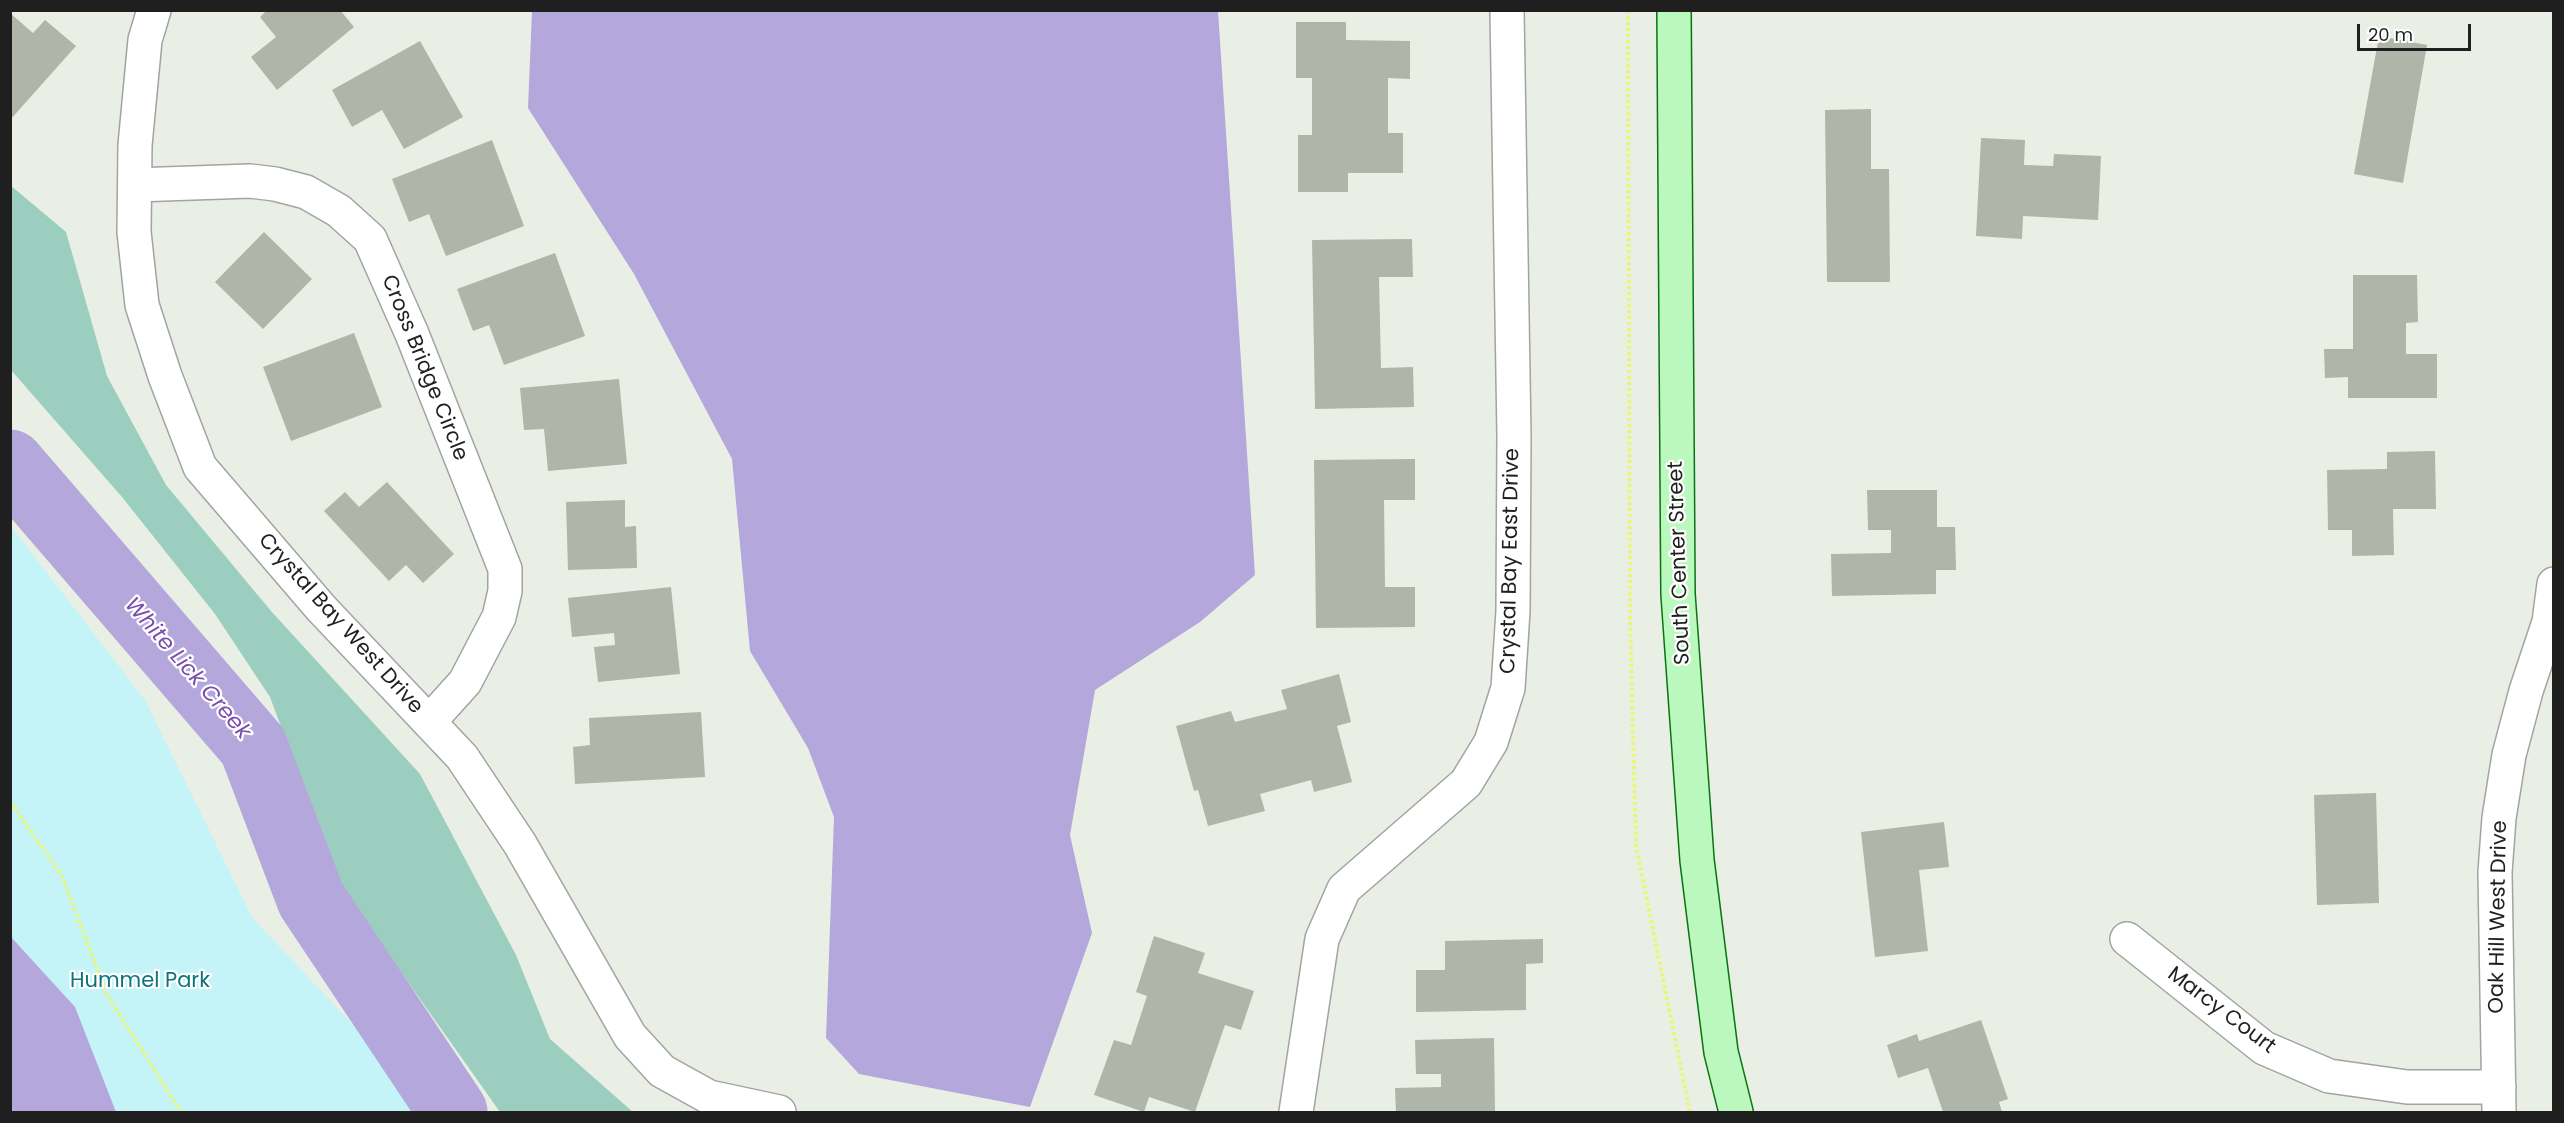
<!DOCTYPE html>
<style>
body{margin:0}
#map{position:relative;width:2564px;height:1123px;overflow:hidden;background:#e9efe5;font-family:Poppins,sans-serif}
canvas{display:block}
.frame{position:absolute;inset:0;border:12px solid #1f1f1f;pointer-events:none}
.scale{position:absolute;left:2357px;top:24px;width:114px;height:27px;box-sizing:border-box;border:3px solid #1f1f1f;border-top:0;padding-left:8px;font-size:18px;line-height:21px;white-space:nowrap;color:#1f1f1f;-webkit-text-stroke:4px #fff;paint-order:stroke}
</style>
<div id="map">
<canvas width="2564" height="1123"></canvas>
<div class="frame"></div>
<div class="scale">20 m</div>
</div>
<script>
const ctx = document.querySelector('canvas').getContext('2d');
ctx.lineJoin = 'round';
function paint(path, color) { ctx.fillStyle = color; ctx.fill(path, 'evenodd'); }
const shape = rows => new Path2D(rows.map(r => 'M' + r).join(''));
function stroke(path, color, width, dash) { ctx.strokeStyle = color; ctx.lineWidth = width; ctx.lineCap = dash ? 'butt' : 'round'; ctx.setLineDash(dash || []); ctx.stroke(path); }
function write(font, color, halo, rows, align = 'center') {
  ctx.font = font + ' Poppins,sans-serif'; ctx.lineWidth = 4.5; ctx.setLineDash([]); ctx.textBaseline = 'middle'; ctx.strokeStyle = halo; ctx.fillStyle = color; for (const [text, x, y, turn = 0] of rows) {
    ctx.save(); ctx.translate(x, y); ctx.rotate((+turn || 0) * Math.PI / 180); ctx.textAlign = isNaN(turn) ? turn : align; if (halo) ctx.strokeText(text, 0, 0); ctx.fillText(text, 0, 0); ctx.restore();
  }
}
const forest = shape([
 [10,185,66,232,107,376,166,485,271,611,420,774,516,955,550,1039,633,1112,500,1112,340,886,270,697,215,614,122,497,11,370]
]);
const park = shape([
 [10,525,145,700,252,917,434,1112,11,1112]
]);
const water = shape([
 [532,11,1218,11,1255,575,1200,622,1095,690,1070,835,1092,933,1030,1107,859,1074,826,1038,834,817,808,748,750,651,732,459,634,274,528,108],
 [11,937,75,1007,116,1112,11,1112]
]);
const river = shape([
 [10,464,253,746,311,899,453,1112]
]);
const building = shape([
 [267,10,340,10,354,27,277,90,251,57,276,37,260,17],
 [10,13,33,33,45,20,76,46,10,120],
 [1296,22,1346,22,1346,40,1410,41,1410,79,1388,78,1388,133,1403,133,1403,173,1348,173,1348,192,1298,192,1298,135,1312,135,1312,78,1296,78],
 [2379,36,2427,45,2403,183,2354,174],
 [420,41,463,117,404,149,382,110,352,127,332,90],
 [1871,109,1871,169,1889,169,1890,282,1827,282,1825,110],
 [1981,138,2025,140,2024,165,2053,166,2054,154,2101,156,2098,220,2023,216,2022,239,1976,236],
 [492,140,524,226,446,256,429,214,409,222,392,179],
 [264,232,312,279,263,329,215,282],
 [1412,239,1413,277,1379,277,1381,368,1413,367,1414,407,1315,409,1312,240],
 [555,253,585,336,504,365,489,325,473,331,457,289],
 [2353,275,2417,275,2418,322,2406,323,2406,354,2437,354,2437,398,2348,398,2348,377,2325,378,2324,349,2353,349],
 [354,333,382,407,291,441,263,367],
 [619,379,627,464,548,471,544,429,524,430,520,388],
 [2435,451,2436,509,2393,509,2394,555,2352,556,2352,530,2328,530,2327,470,2387,469,2387,452],
 [1415,459,1415,500,1384,500,1385,587,1415,587,1415,627,1316,628,1314,460],
 [387,482,454,554,423,583,406,565,389,581,324,511,345,492,359,507],
 [1867,490,1937,490,1937,527,1955,527,1956,570,1936,570,1936,594,1832,596,1831,554,1891,553,1891,530,1868,530],
 [625,500,625,527,636,526,637,568,568,570,566,502],
 [671,587,680,674,598,682,594,647,615,645,614,633,572,637,568,598],
 [1339,674,1351,722,1337,726,1352,782,1314,792,1311,780,1260,794,1265,811,1208,826,1198,790,1194,791,1176,726,1231,711,1235,722,1287,709,1281,690],
 [701,712,705,777,575,784,573,747,590,745,589,718],
 [2376,793,2379,903,2317,905,2314,795],
 [1944,822,1949,867,1919,870,1928,951,1875,957,1861,832],
 [1154,936,1205,953,1198,973,1254,991,1241,1030,1225,1025,1195,1112,1149,1097,1144,1112,1094,1095,1114,1040,1131,1045,1147,996,1136,992],
 [1543,939,1543,963,1526,964,1526,1010,1416,1012,1416,970,1445,970,1445,941],
 [1981,1020,2008,1099,1999,1102,2002,1112,1943,1112,1928,1068,1898,1078,1887,1045,1917,1034,1919,1041],
 [1494,1038,1495,1112,1396,1112,1395,1088,1441,1087,1441,1074,1416,1074,1415,1040]
]);
const path = shape([
 [1628,10,1630,622,1636,846,1690,1112],
 [10,801,62,876,107,995,181,1112]
]);
const minor = shape([
 [154,10,145,40,135,145,134,232,142,305,165,376,200,467,321,608,462,757,520,844,630,1036,662,1071,709,1097,779,1112],
 [135,185,250,181,275,184,306,192,339,211,370,239,412,334,505,569,505,591,499,617,465,682,429,722],
 [2127,939,2264,1048,2329,1076,2407,1087,2499,1087],
 [1296,1112,1322,939,1344,889,1466,783,1491,742,1508,688,1513,611,1514,436,1507,10],
 [2499,1112,2495,872,2499,818,2509,755,2526,691,2549,622,2554,584]
]);
const secondary = shape([
 [1674,10,1678,594,1697,860,1721,1052,1736,1112]
]);
const streetNames = [
 ["Cross Bridge Circle",424,368,68],
 ["Crystal Bay East Drive",1511,561,-89],
 ["South Center Street",1680,563,-92],
 ["Crystal Bay West Drive",340,624,48],
 ["Oak Hill West Drive",2499,917,-89],
 ["Marcy Court",2221,1011,37]
];
const parkNames = [
 ["Hummel Park",140,982]
];
const waterNames = [
 ["White Lick Creek",187,669,49]
];
paint(forest, '#9bcebf');
paint(park, '#c4f4f8');
paint(water, '#b3a7dc');
stroke(river, '#b3a7dc', 69);
paint(building, '#afb5a8');
stroke(minor, '#a3a3a3', 36);
stroke(secondary, '#087413', 36);
stroke(path, '#e9f670', 4, [3, 3]);
stroke(minor, '#fff', 33);
stroke(secondary, '#bbf8be', 33);
write('21px', '#1f1f1f', '#fff', streetNames);
write('21px', '#0e737c', '#fff', parkNames);
write('italic 22px', '#7c4dad', '#fff', waterNames);
</script>
